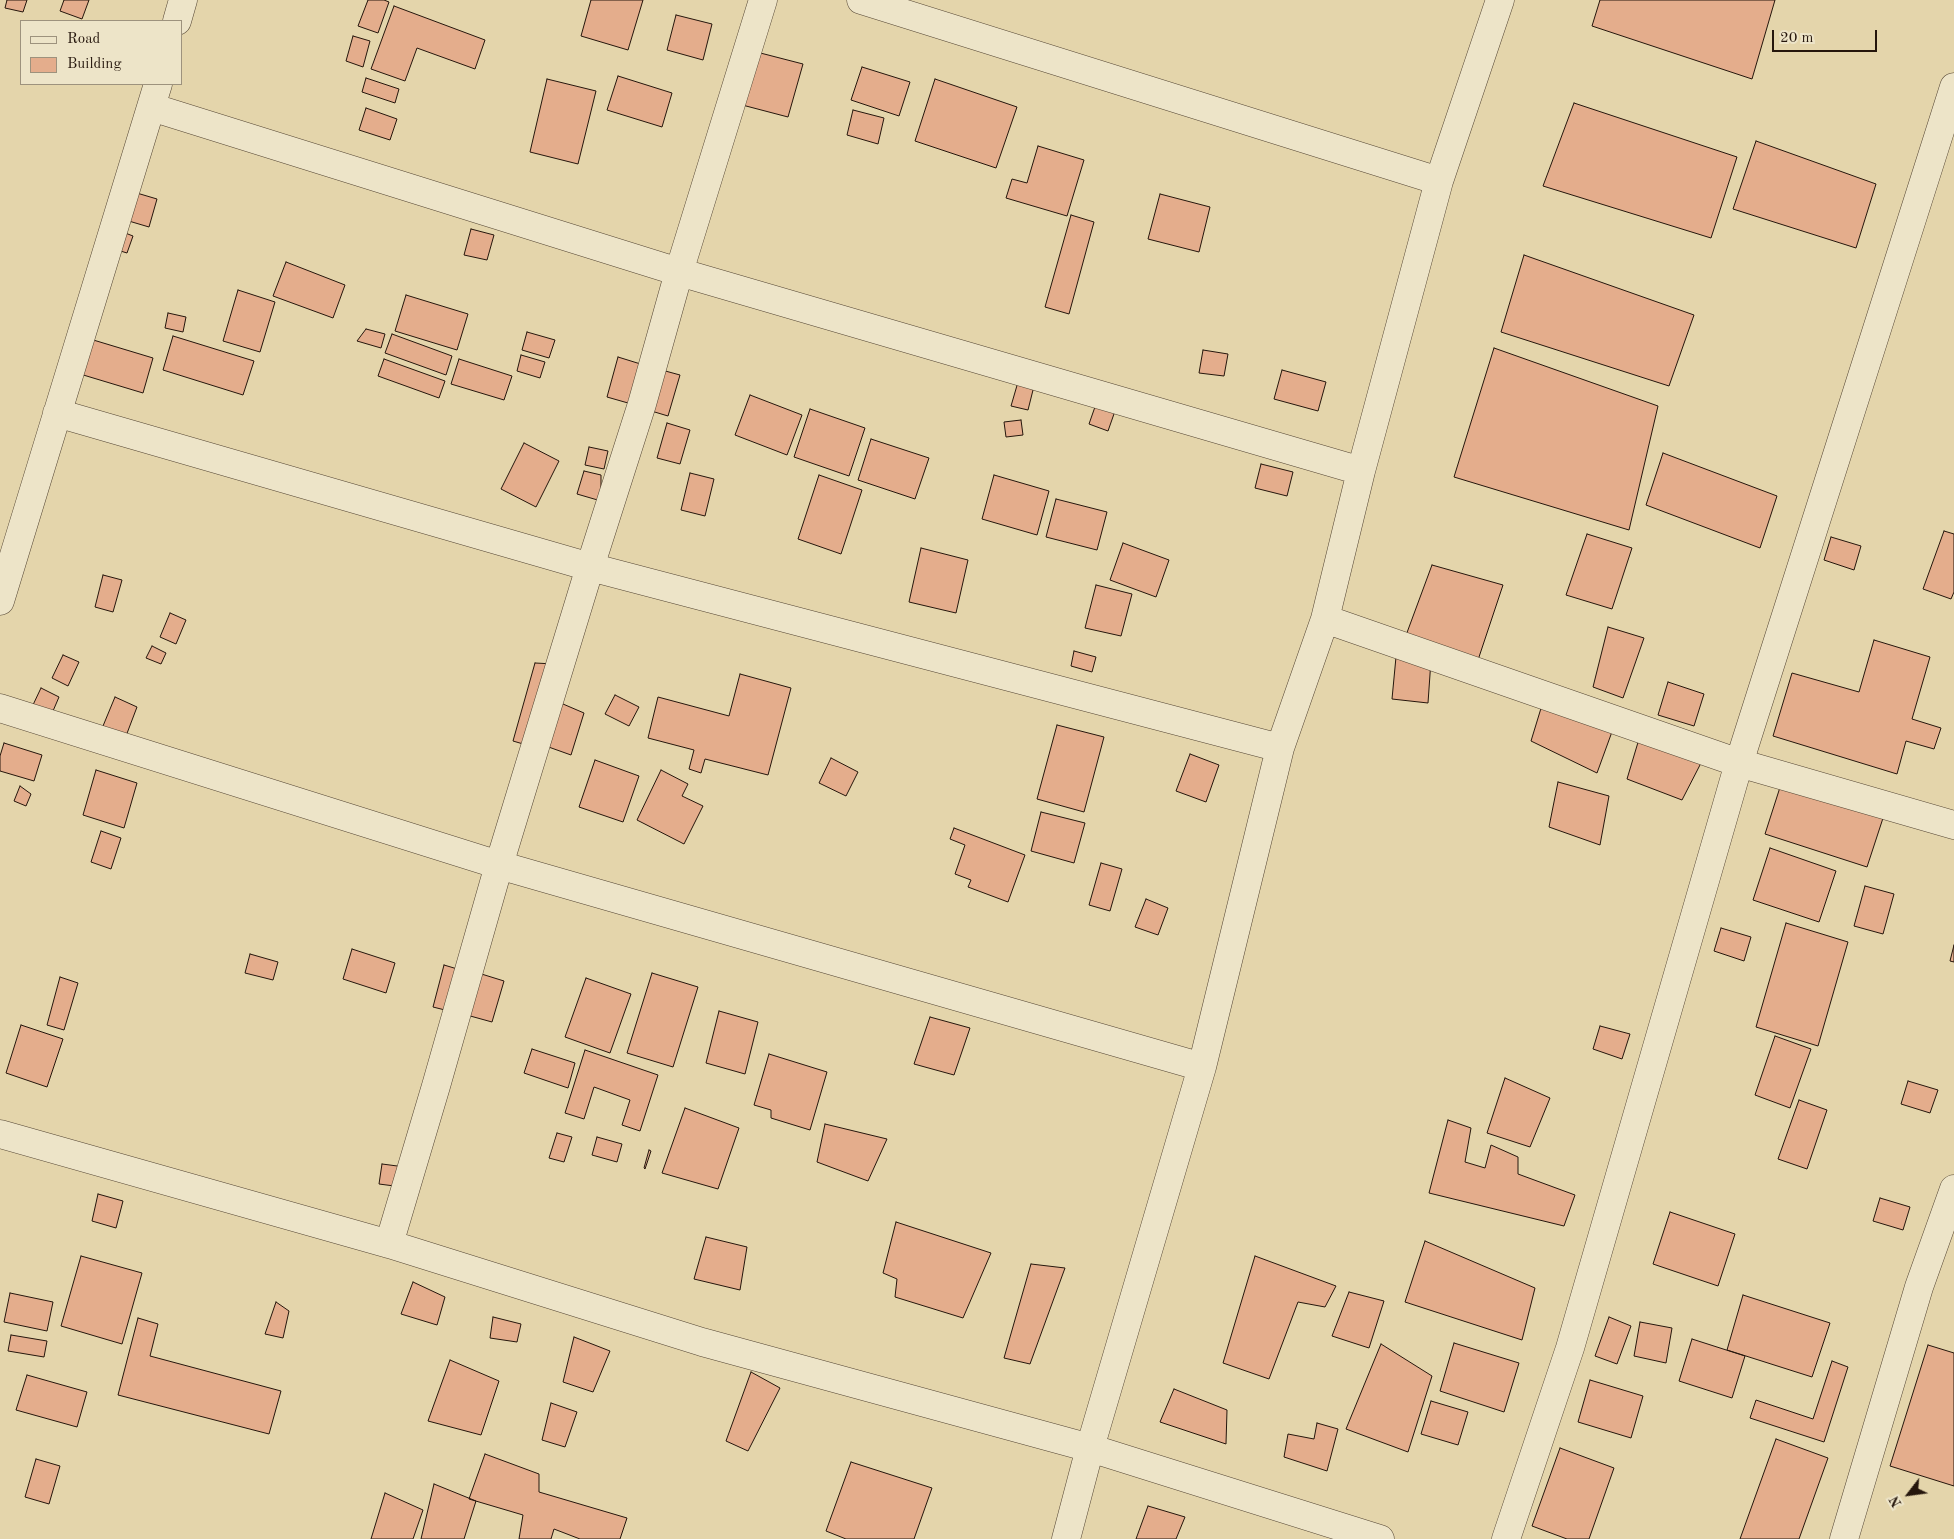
<!DOCTYPE html>
<style>
body{margin:0}
#map{position:relative;width:1954px;height:1539px;overflow:hidden;background:#e4d5ab;font-family:"Old Standard TT",serif}
canvas{display:block}
.legend{position:absolute;left:20px;top:20px;width:162px;height:65px;box-sizing:border-box;background:#ede4c8;border:1px solid #9d927d;margin:0;padding:6px 9px;list-style:none;font-size:15px;color:#25160c}
.legend li{display:flex;align-items:center;gap:10px;height:25px}
.legend b{width:25px;border:1px solid #9d927d}
.north{position:absolute;left:1884px;top:1469px;width:50px;height:50px;-webkit-text-stroke:4px #ede4c8;paint-order:stroke;rotate:240deg;font-size:14px;font-weight:700;line-height:20px;text-align:center;color:#25160c}
.north::after{content:'';display:block;margin:auto;width:18px;height:22px;background:#25160c;clip-path:polygon(50% 0,100% 100%,50% 72%,0 100%)}
.scale{position:absolute;left:1772px;top:30px;width:105px;height:22px;box-sizing:border-box;border:2px solid #25160c;border-top:0;padding-left:6px;font-size:15px;line-height:18px;white-space:nowrap;color:#25160c;-webkit-text-stroke:4px #ede4c8;paint-order:stroke}
</style>
<div id="map">
<canvas width="1954" height="1539"></canvas>
<ul class="legend">
<li><b style="height:6px;background:#ede4c8"></b>Road</li>
<li><b style="height:14px;background:#e4ad8c"></b>Building</li>
</ul>
<div class="north">N</div>
<div class="scale">20 m</div>
</div>
<script>
const ctx = document.querySelector('canvas').getContext('2d');
ctx.lineJoin = 'round';
function paint(path, color) { ctx.fillStyle = color; ctx.fill(path, 'evenodd'); }
const shape = rows => new Path2D(rows.map(r => 'M' + r).join(''));
function stroke(path, color, width, dash) { ctx.strokeStyle = color; ctx.lineWidth = width; ctx.lineCap = dash ? 'butt' : 'round'; ctx.setLineDash(dash || []); ctx.stroke(path); }
const building = shape([
 [7,0,27,0,23,12,5,8,7,0],
 [64,0,89,0,82,19,60,11,64,0],
 [368,0,384,0,389,2,378,33,358,26,368,0],
 [591,0,643,0,628,50,581,36,591,0],
 [1600,0,1775,0,1752,79,1592,26,1600,0],
 [394,6,485,40,475,69,417,48,405,81,371,69,394,6],
 [676,15,712,24,703,60,667,50,676,15],
 [353,36,370,41,363,67,346,61,353,36],
 [741,48,803,64,788,117,727,101,741,48],
 [862,67,910,82,899,116,851,100,862,67],
 [618,76,672,93,662,127,607,110,618,76],
 [366,78,399,89,395,103,362,92,366,78],
 [547,79,596,91,578,164,530,152,547,79],
 [935,79,1017,107,996,168,915,141,935,79],
 [1574,103,1737,157,1711,238,1543,186,1574,103],
 [366,108,397,119,390,140,359,130,366,108],
 [853,110,884,118,878,144,847,135,853,110],
 [1756,141,1876,184,1856,248,1733,209,1756,141],
 [1038,146,1084,160,1067,216,1006,198,1012,179,1027,183,1038,146],
 [130,191,157,199,149,227,122,219,130,191],
 [1160,194,1210,207,1199,252,1148,239,1160,194],
 [1071,215,1094,222,1069,314,1045,307,1071,215],
 [471,229,494,235,487,260,464,255,471,229],
 [120,231,133,236,127,253,114,249,120,231],
 [1524,255,1694,315,1669,386,1501,332,1524,255],
 [286,262,345,285,333,318,273,296,286,262],
 [238,290,275,302,260,352,223,341,238,290],
 [406,295,468,314,457,350,395,331,406,295],
 [168,313,186,317,183,332,165,328,168,313],
 [366,329,385,334,381,348,357,341,366,329],
 [527,332,555,340,549,358,522,350,527,332],
 [392,334,452,356,446,375,385,353,392,334],
 [173,336,254,361,243,395,163,370,173,336],
 [90,339,153,358,143,393,80,374,90,339],
 [1494,348,1658,406,1629,530,1454,477,1494,348],
 [1203,350,1228,354,1224,376,1199,373,1203,350],
 [521,355,545,362,540,378,517,371,521,355],
 [618,357,647,366,635,405,607,397,618,357],
 [384,359,445,381,439,398,378,376,384,359],
 [459,359,512,376,504,400,451,384,459,359],
 [658,369,680,375,668,416,648,410,658,369],
 [1282,370,1326,382,1318,411,1274,399,1282,370],
 [1018,382,1034,386,1028,410,1011,406,1018,382],
 [750,395,802,415,787,455,735,435,750,395],
 [1096,404,1115,411,1108,431,1089,424,1096,404],
 [810,409,865,428,849,476,794,457,810,409],
 [1021,420,1023,435,1006,437,1004,422,1021,420],
 [667,423,690,430,680,464,657,458,667,423],
 [871,439,929,458,915,499,858,480,871,439],
 [524,443,559,461,536,507,501,489,524,443],
 [589,447,608,451,604,469,585,465,589,447],
 [1663,453,1777,496,1760,548,1646,505,1663,453],
 [1261,464,1293,472,1287,496,1255,488,1261,464],
 [584,471,601,475,601,501,577,494,584,471],
 [690,473,714,479,705,516,681,510,690,473],
 [819,475,862,490,841,554,798,539,819,475],
 [994,475,1049,491,1037,535,982,519,994,475],
 [1056,499,1107,512,1097,550,1046,537,1056,499],
 [1944,531,1954,534,1954,592,1951,599,1923,589,1944,531],
 [1587,534,1632,548,1612,609,1566,595,1587,534],
 [1831,537,1861,546,1854,570,1824,560,1831,537],
 [1123,543,1169,560,1156,597,1110,580,1123,543],
 [921,548,968,560,956,613,909,602,921,548],
 [1432,565,1503,585,1477,663,1405,638,1432,565],
 [103,575,122,580,113,612,95,607,103,575],
 [1096,585,1132,594,1121,636,1085,628,1096,585],
 [170,613,186,620,176,644,160,637,170,613],
 [1608,627,1644,638,1623,698,1593,687,1608,627],
 [1874,640,1930,657,1912,719,1941,728,1934,749,1906,741,1897,774,1773,736,1792,673,1859,692,1874,640],
 [152,646,166,653,161,664,146,658,152,646],
 [1074,651,1096,657,1092,672,1071,666,1074,651],
 [63,655,79,662,68,686,52,678,63,655],
 [1396,657,1431,660,1428,703,1392,699,1396,657],
 [535,663,554,664,530,746,513,741,535,663],
 [740,674,791,688,768,775,705,759,701,773,689,769,694,750,648,738,658,697,729,716,740,674],
 [1668,682,1704,694,1694,726,1658,715,1668,682],
 [41,688,59,697,53,711,32,707,41,688],
 [615,695,639,707,629,726,605,714,615,695],
 [115,697,137,707,126,736,103,726,115,697],
 [556,701,584,713,571,755,543,745,556,701],
 [1542,705,1613,729,1597,773,1531,741,1542,705],
 [1057,725,1104,737,1084,812,1037,799,1057,725],
 [1639,739,1701,763,1682,800,1627,779,1639,739],
 [4,743,42,755,34,781,0,771,0,756,4,743],
 [1190,754,1219,765,1206,802,1176,791,1190,754],
 [831,758,858,772,846,796,819,783,831,758],
 [595,760,639,776,623,822,579,807,595,760],
 [96,770,137,783,124,828,83,815,96,770],
 [661,770,688,784,682,796,703,806,684,844,637,820,661,770],
 [1783,778,1885,812,1867,867,1765,834,1783,778],
 [1558,782,1609,796,1600,845,1549,827,1558,782],
 [20,786,31,794,26,806,14,801,20,786],
 [1041,812,1085,823,1074,863,1031,851,1041,812],
 [954,828,1025,855,1008,902,968,887,971,880,955,874,965,845,950,839,954,828],
 [101,831,121,838,111,869,91,862,101,831],
 [1770,848,1836,871,1819,922,1753,900,1770,848],
 [1101,863,1122,869,1110,911,1089,905,1101,863],
 [1865,886,1894,894,1883,934,1854,926,1865,886],
 [1146,899,1168,908,1158,935,1135,927,1146,899],
 [1786,923,1848,942,1818,1046,1756,1027,1786,923],
 [1721,928,1751,937,1744,961,1714,951,1721,928],
 [1954,945,1954,962,1950,961,1954,945],
 [352,949,395,963,386,993,343,979,352,949],
 [250,954,278,962,273,980,245,973,250,954],
 [444,965,464,971,453,1012,433,1007,444,965],
 [475,972,504,981,492,1022,463,1014,475,972],
 [652,973,698,987,673,1067,627,1053,652,973],
 [60,977,78,983,64,1030,47,1025,60,977],
 [586,978,631,994,610,1053,565,1037,586,978],
 [719,1011,758,1022,745,1074,706,1063,719,1011],
 [930,1017,970,1028,954,1075,914,1064,930,1017],
 [21,1025,63,1039,47,1087,6,1073,21,1025],
 [1600,1026,1630,1034,1622,1059,1593,1049,1600,1026],
 [1775,1036,1811,1049,1790,1108,1755,1095,1775,1036],
 [532,1049,575,1063,568,1088,524,1073,532,1049],
 [585,1050,658,1075,640,1131,622,1125,630,1100,594,1087,584,1119,565,1113,585,1050],
 [769,1054,827,1072,810,1130,771,1118,771,1110,754,1105,769,1054],
 [1505,1078,1550,1098,1530,1147,1487,1133,1505,1078],
 [1908,1081,1938,1090,1930,1113,1901,1104,1908,1081],
 [1799,1100,1827,1110,1807,1169,1778,1159,1799,1100],
 [685,1108,739,1128,718,1189,662,1173,685,1108],
 [1448,1120,1471,1128,1465,1162,1485,1168,1491,1145,1518,1157,1518,1174,1575,1195,1564,1226,1429,1193,1448,1120],
 [825,1124,887,1139,868,1181,817,1162,825,1124],
 [557,1133,572,1137,564,1162,549,1158,557,1133],
 [597,1137,622,1144,617,1162,592,1155,597,1137],
 [649,1150,651,1151,645,1169,644,1168,649,1150],
 [382,1164,405,1167,402,1187,379,1184,382,1164],
 [98,1194,123,1201,116,1228,92,1221,98,1194],
 [1880,1198,1910,1207,1903,1230,1873,1221,1880,1198],
 [1670,1212,1735,1234,1718,1286,1653,1264,1670,1212],
 [896,1222,991,1253,963,1318,895,1297,897,1279,883,1273,896,1222],
 [706,1237,747,1247,740,1290,694,1279,706,1237],
 [1425,1241,1535,1288,1522,1340,1405,1302,1425,1241],
 [81,1256,142,1273,122,1344,61,1326,81,1256],
 [1255,1256,1336,1286,1325,1307,1298,1302,1269,1379,1223,1363,1255,1256],
 [1031,1264,1065,1268,1030,1364,1004,1358,1031,1264],
 [413,1282,445,1297,437,1325,401,1314,413,1282],
 [1349,1292,1384,1301,1369,1348,1332,1336,1349,1292],
 [10,1293,53,1302,47,1331,4,1322,10,1293],
 [1743,1295,1830,1323,1812,1377,1727,1350,1743,1295],
 [276,1302,289,1311,283,1338,265,1334,276,1302],
 [493,1317,521,1324,517,1342,490,1338,493,1317],
 [1609,1317,1631,1326,1617,1364,1595,1356,1609,1317],
 [138,1318,158,1324,150,1356,281,1391,269,1434,118,1395,138,1318],
 [1640,1322,1672,1328,1666,1363,1634,1356,1640,1322],
 [11,1335,47,1341,44,1357,8,1351,11,1335],
 [574,1337,610,1351,593,1392,563,1382,574,1337],
 [1692,1339,1745,1356,1732,1398,1679,1381,1692,1339],
 [1454,1343,1519,1363,1504,1412,1440,1391,1454,1343],
 [1381,1344,1432,1376,1408,1452,1346,1429,1381,1344],
 [1928,1345,1954,1353,1954,1486,1890,1466,1928,1345],
 [450,1360,499,1381,481,1435,428,1421,450,1360],
 [1832,1361,1848,1367,1824,1442,1750,1418,1756,1400,1813,1419,1832,1361],
 [751,1372,780,1388,748,1451,726,1441,751,1372],
 [27,1375,87,1392,77,1427,16,1410,27,1375],
 [1590,1380,1643,1396,1631,1438,1578,1422,1590,1380],
 [1174,1389,1227,1410,1226,1444,1160,1422,1174,1389],
 [1431,1401,1468,1412,1458,1445,1421,1434,1431,1401],
 [551,1403,577,1412,565,1447,542,1440,551,1403],
 [1317,1423,1338,1429,1327,1471,1284,1457,1288,1434,1314,1439,1317,1423],
 [1776,1439,1828,1458,1799,1539,1740,1539,1776,1439],
 [1560,1448,1614,1468,1589,1539,1567,1539,1532,1526,1560,1448],
 [485,1454,539,1474,539,1492,627,1518,620,1539,580,1539,554,1529,551,1539,519,1539,523,1515,469,1499,485,1454],
 [36,1459,60,1466,49,1504,25,1497,36,1459],
 [851,1462,932,1488,914,1539,846,1539,826,1531,851,1462],
 [434,1484,476,1501,464,1539,421,1539,434,1484],
 [385,1493,423,1510,413,1539,371,1539,385,1493],
 [1148,1506,1185,1517,1176,1539,1136,1539,1148,1506]
]);
const minor = shape([
 [861,0,1439,181],
 [177,21,183,0],
 [151,107,679,272,1361,471],
 [57,413,590,567,1280,748],
 [0,601,158,84],
 [1325,619,1739,763,1954,825],
 [0,708,499,865,1202,1067],
 [0,1134,389,1244,702,1342,1090,1448,1380,1539],
 [389,1244,436,1086,499,865,590,567,642,404,679,272,763,0],
 [1066,1539,1090,1448,1202,1067,1280,748,1325,619,1361,471,1439,181,1500,0],
 [1506,1539,1570,1348,1739,763,1954,87],
 [1844,1539,1919,1287,1954,1189]
]);
paint(building, '#e4ad8c');
stroke(building, '#25160c', 1);
stroke(minor, '#554634', 29);
stroke(minor, '#ede4c8', 28);
</script>
